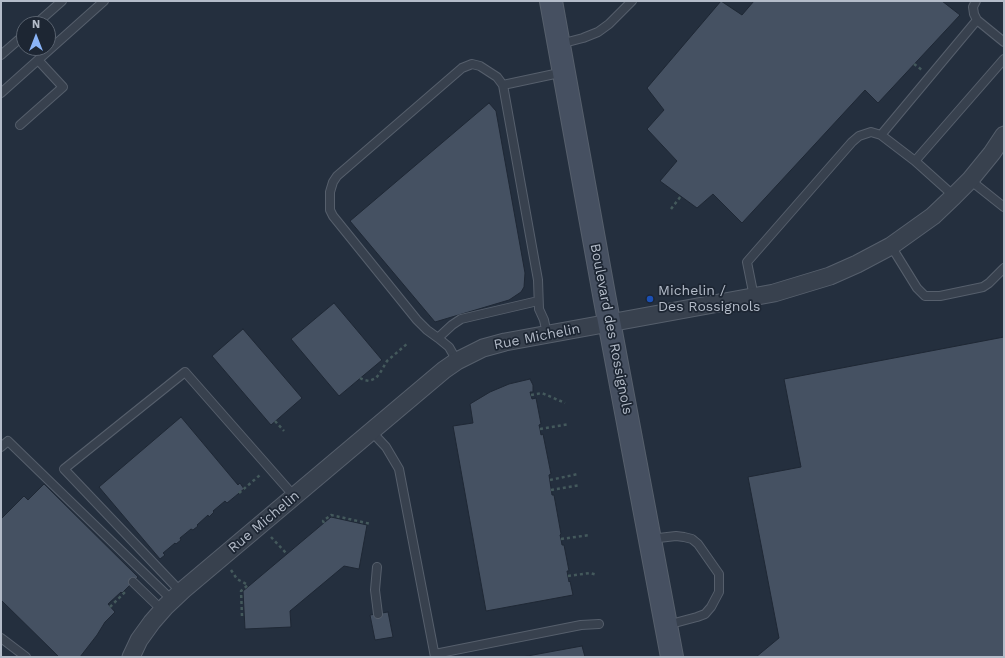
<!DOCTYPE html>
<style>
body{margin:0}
#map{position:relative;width:1005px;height:658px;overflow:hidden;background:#242f3e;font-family:"Work Sans",sans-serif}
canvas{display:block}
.frame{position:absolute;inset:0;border:2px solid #b4bcc9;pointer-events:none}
.north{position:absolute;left:16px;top:16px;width:40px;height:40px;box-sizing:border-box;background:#1d2633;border:1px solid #59626f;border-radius:50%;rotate:0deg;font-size:11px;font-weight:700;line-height:16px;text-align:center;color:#b4bcc9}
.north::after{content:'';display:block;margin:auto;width:14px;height:18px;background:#8ab4f8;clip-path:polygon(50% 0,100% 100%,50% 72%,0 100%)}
</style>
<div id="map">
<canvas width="1005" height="658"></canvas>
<div class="frame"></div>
<div class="north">N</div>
</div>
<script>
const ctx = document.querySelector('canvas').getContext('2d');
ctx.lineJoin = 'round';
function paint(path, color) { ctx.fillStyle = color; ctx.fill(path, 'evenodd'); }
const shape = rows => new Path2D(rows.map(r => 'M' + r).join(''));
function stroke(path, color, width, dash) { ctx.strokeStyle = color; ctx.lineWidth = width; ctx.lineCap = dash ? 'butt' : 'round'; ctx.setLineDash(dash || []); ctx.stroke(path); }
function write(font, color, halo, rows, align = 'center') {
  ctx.font = font + ' "Work Sans",sans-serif'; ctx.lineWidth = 3.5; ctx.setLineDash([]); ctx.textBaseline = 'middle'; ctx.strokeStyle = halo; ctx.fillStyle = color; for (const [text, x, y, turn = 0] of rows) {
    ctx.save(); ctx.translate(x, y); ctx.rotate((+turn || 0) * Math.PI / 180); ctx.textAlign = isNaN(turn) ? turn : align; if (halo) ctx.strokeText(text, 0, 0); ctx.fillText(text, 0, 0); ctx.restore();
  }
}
const building = shape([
 [721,1,742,15,754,1,942,1,960,15,878,103,865,90,742,223,713,194,697,208,660,181,677,161,647,129,664,110,647,88,721,1],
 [489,103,496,111,525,273,524,287,521,292,509,300,435,322,350,221,489,103],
 [334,303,382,360,339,396,291,339,334,303],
 [243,329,302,398,271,425,212,356,243,329],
 [1004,337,1004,657,756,657,779,638,748,477,801,467,784,379,1004,337],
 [530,379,533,385,533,392,530,392,532,399,536,398,541,424,539,425,540,429,541,435,543,434,551,474,549,475,552,495,554,495,561,534,560,535,561,539,562,545,564,545,569,571,567,571,569,582,570,581,573,595,486,611,453,426,473,423,470,404,490,392,509,384,530,379],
 [181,417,238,485,240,483,244,489,227,503,225,501,213,511,214,512,209,517,208,515,197,525,198,526,193,530,191,529,180,538,181,540,176,544,175,543,163,553,165,555,160,559,99,487,181,417],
 [44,484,138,577,122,593,121,592,108,604,115,612,105,622,97,635,80,657,59,657,1,600,1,519,24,496,28,500,44,484],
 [331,517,367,525,359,569,344,566,290,611,291,627,245,629,243,591,331,517],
 [388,612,393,637,375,640,370,615,388,612],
 [582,646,585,657,522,657,582,646]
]);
const path = shape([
 [914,64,922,70],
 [671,209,681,196],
 [360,378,364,380,369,381,376,378,380,373,387,361,408,343],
 [531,395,542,393,565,403],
 [275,421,284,431],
 [540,429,569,424],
 [550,480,578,474],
 [551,490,580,485],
 [239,493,260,475],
 [324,523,323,521,331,515,371,524],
 [271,537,287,554],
 [561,539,590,535],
 [231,570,237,579,248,585],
 [568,576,590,573,597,575],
 [110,607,125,592],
 [242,616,241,591,248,585,249,586]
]);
const lane = shape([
 [976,1,973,7,974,14,977,20],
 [36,24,62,1],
 [560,44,583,38,598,32,609,24,632,1],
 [1,55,24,35],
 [1,93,104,1],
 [20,125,63,87,38,60],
 [915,161,881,135,977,20,1004,42],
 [970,180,1004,207],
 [954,196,915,161,1004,59],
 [891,246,917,288,925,296,940,296,983,287,989,283,1004,268],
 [754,297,747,262,852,142,859,136,871,132,881,135],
 [547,334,544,320,539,309,538,280,503,85,564,72],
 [438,338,427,330,417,320,333,216,330,210,330,192,333,182,337,176,462,68,472,64,480,66,497,77,503,85],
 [457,361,449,347,438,338,452,325,461,319,478,315,538,301],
 [371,431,386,447,399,469,435,657],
 [1,447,8,441,172,600],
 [650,539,676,536,684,537,692,539,698,544,719,574,719,592,711,607,705,614,697,617,667,625],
 [377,567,375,590,378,614],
 [133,582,162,610],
 [181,592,64,469,185,372,294,496],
 [1,638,26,657],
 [435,654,581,625,599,624]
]);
const street = shape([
 [131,657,139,640,152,622,166,606,183,590,444,370,457,361,483,348,505,342,774,293,830,276,857,264,891,246,933,216,954,196,970,180,992,153,1004,135]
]);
const secondary = shape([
 [551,1,605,300,672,657]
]);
const markers = [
 [650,299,4,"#1a4fb4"]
];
const poiNames = [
 ["Michelin /",658,291],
 ["Des Rossignols",658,307]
];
const streetNames = [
 ["Boulevard des Rossignols",611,329,79],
 ["Rue Michelin",537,337,-11],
 ["Rue Michelin",264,522,-40]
];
paint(building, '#455162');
stroke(building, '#1f2835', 1);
stroke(lane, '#565f6c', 10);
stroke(street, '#565f6c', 19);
stroke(secondary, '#565f6c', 24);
stroke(path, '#44595c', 2.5, [3, 3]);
stroke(lane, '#38414e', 8);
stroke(street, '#38414e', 17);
stroke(secondary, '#465061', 22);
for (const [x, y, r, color] of markers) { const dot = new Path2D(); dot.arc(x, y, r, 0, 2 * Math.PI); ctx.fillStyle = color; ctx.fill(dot); stroke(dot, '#1d2633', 1.5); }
write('14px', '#b4bcc9', '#1d2633', poiNames, 'left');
write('14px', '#b4bcc9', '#1d2633', streetNames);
</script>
